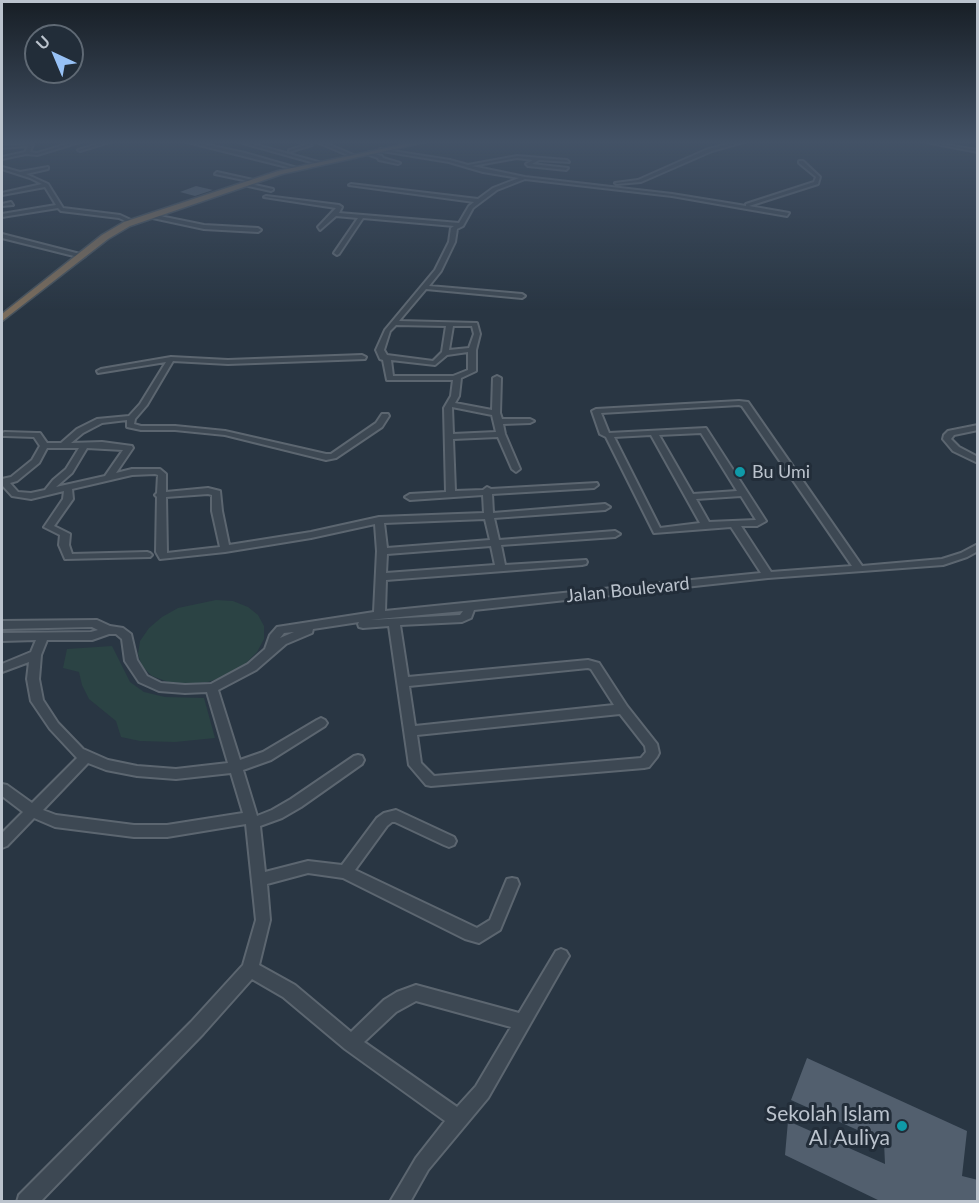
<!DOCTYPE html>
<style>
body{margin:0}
#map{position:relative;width:979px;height:1203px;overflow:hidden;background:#293643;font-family:Lato,sans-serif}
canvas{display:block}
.frame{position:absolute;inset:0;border:3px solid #bbc3cd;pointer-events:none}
.north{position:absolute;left:24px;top:24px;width:60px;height:60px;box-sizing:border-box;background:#222d39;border:2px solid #5f6974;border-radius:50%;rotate:316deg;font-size:16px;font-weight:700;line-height:24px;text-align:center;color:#bbc3cd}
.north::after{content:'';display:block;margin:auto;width:21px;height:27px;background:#97c1f5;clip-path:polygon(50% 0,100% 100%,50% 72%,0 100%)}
</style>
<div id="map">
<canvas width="979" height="1203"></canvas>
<div class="frame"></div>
<div class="north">U</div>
</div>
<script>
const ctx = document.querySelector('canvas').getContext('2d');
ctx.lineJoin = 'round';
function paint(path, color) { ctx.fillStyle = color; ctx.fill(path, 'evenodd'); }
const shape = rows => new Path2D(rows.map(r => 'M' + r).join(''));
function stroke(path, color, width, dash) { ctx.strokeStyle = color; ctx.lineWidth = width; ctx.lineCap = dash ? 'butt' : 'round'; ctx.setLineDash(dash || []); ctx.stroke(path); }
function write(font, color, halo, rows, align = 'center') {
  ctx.font = font + ' Lato,sans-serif'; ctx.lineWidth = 6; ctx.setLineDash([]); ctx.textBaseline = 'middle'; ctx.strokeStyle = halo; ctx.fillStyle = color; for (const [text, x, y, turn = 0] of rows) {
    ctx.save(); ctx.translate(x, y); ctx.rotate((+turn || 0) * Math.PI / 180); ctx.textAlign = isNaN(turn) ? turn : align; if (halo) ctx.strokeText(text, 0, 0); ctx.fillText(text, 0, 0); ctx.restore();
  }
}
const green = shape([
 [216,600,233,601,248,607,258,615,264,626,264,639,257,652,245,664,228,675,208,682,187,684,168,682,152,676,142,666,138,654,140,641,149,628,162,617,178,608],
 [112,646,130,682,144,692,165,697,204,698,215,738,175,742,140,741,121,737,116,721,89,699,82,685,79,672,63,668,67,649]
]);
const building = shape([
 [196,186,213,190,195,196,180,192],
 [807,1058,967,1131,962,1176,978,1180,978,1202,882,1202,785,1155,788,1121,885,1164,884,1142,791,1100]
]);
const minor = shape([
 [74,142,80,142,37,155,26,154,2,159,2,157,25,152,28,146,2,148,2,146,31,144,33,145,30,152,37,153,74,142],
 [104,142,110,142,80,151,78,150,104,142],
 [187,142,195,142,245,153,297,168,295,169,187,142],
 [239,142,246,142,322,163,318,164,239,142],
 [299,142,305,142,312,145,289,152,289,150,306,145,299,142],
 [317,142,323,142,356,156,352,157,317,142],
 [737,142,744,142,712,151,641,182,617,184,615,183,638,180,708,149,737,142],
 [928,142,978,150,978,152,930,143,928,142],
 [380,149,450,160,468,165,517,156,567,160,569,162,539,160,532,164,568,168,566,170,528,166,526,164,533,160,517,158,472,166,525,177,672,194,746,206,746,204,814,182,816,177,799,163,799,161,803,161,820,177,818,184,749,206,789,213,787,216,672,196,525,179,497,190,473,208,463,226,457,229,455,242,441,271,429,286,522,294,525,296,522,298,426,289,399,321,477,323,480,334,476,350,476,371,461,378,459,396,455,403,492,410,493,378,497,376,501,378,500,413,502,419,530,419,534,421,530,423,503,424,505,434,520,469,516,472,512,469,498,437,453,439,455,491,483,490,487,487,491,489,597,483,598,485,594,488,492,494,493,513,605,504,610,507,605,510,494,518,499,540,615,531,620,534,615,537,501,545,505,565,586,560,587,562,586,564,582,565,386,580,385,611,761,573,731,527,654,533,606,437,600,434,592,411,596,409,739,401,748,402,862,566,942,559,961,553,978,544,978,551,967,557,943,565,768,578,474,610,471,618,462,622,400,625,408,677,588,660,599,663,627,706,657,744,659,753,657,757,649,767,644,768,431,786,426,785,409,765,389,626,363,628,359,627,358,624,359,622,313,629,312,633,286,644,256,670,218,690,240,760,263,752,317,720,321,718,325,720,327,723,325,726,271,760,243,770,257,816,272,810,291,799,354,756,358,755,362,756,364,760,362,764,301,807,282,818,260,826,265,872,308,861,342,865,377,818,384,813,396,810,454,837,456,841,454,845,449,847,444,845,395,822,392,822,387,826,355,870,477,928,490,920,507,879,512,878,517,879,519,884,500,930,479,943,465,939,343,878,308,873,267,884,270,920,259,965,295,985,351,1032,384,1000,397,992,416,985,519,1013,556,951,561,949,566,951,569,956,566,961,488,1098,428,1170,410,1202,390,1202,416,1158,445,1121,345,1049,283,997,252,979,203,1034,40,1202,17,1202,19,1195,191,1022,243,965,256,920,246,824,167,837,134,837,55,827,34,818,7,846,2,848,2,833,23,812,2,796,2,784,7,785,32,803,77,758,50,729,31,701,27,679,29,662,2,672,2,664,31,652,36,640,2,641,2,633,91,632,98,630,92,627,2,629,2,621,97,620,110,626,123,628,131,634,137,660,147,676,161,683,185,685,211,684,248,664,265,649,270,635,277,627,374,612,377,551,375,524,311,538,225,552,160,559,156,552,157,497,155,495,157,493,158,475,155,474,132,475,72,489,73,499,54,526,70,534,69,545,72,554,147,552,150,553,152,555,150,557,65,559,59,545,60,535,44,527,63,499,64,491,31,499,12,496,2,485,2,479,11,477,32,460,40,446,34,437,5,436,2,436,2,433,5,432,37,433,40,433,47,443,61,443,77,429,97,419,129,416,140,404,166,362,98,373,97,371,101,369,171,357,228,360,362,355,366,357,365,359,228,364,173,361,147,405,135,419,134,424,141,426,175,426,225,431,326,454,331,454,376,423,382,414,388,414,389,416,382,427,336,458,326,460,225,435,175,430,141,430,127,427,127,420,102,423,83,433,71,443,102,442,132,446,133,448,116,473,132,469,160,469,166,474,166,492,208,488,220,491,222,511,229,545,311,532,379,517,484,513,483,495,410,500,405,497,410,494,446,492,444,408,451,396,453,380,387,380,383,360,380,359,376,350,385,330,435,270,449,242,451,228,454,226,363,218,339,254,337,255,334,253,358,218,336,216,320,230,318,227,336,208,264,197,266,196,339,205,342,207,339,213,459,223,469,206,474,202,349,185,351,184,478,199,493,188,519,178,483,172,449,162,382,151,380,149],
 [396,325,446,326,442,352,433,361,387,355,384,350,390,331,396,325],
 [453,326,472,326,474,334,469,348,449,350,453,326],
 [468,352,468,370,453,376,393,376,391,360,435,365,447,355,468,352],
 [739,405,742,406,852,566,771,572,741,526,757,526,766,521,706,428,609,433,601,413,739,405],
 [452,407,492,415,496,432,453,434,452,407],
 [701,433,737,491,693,494,659,435,701,433],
 [651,435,700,523,660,528,614,437,651,435],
 [47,448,79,448,66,469,53,480,45,490,31,493,18,492,10,483,17,481,39,463,47,448],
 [87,448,123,450,105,476,56,487,72,473,87,448],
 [208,494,212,495,212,511,220,547,167,553,166,497,208,494],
 [741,496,756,520,709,522,696,499,741,496],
 [485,519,490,540,387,548,384,523,485,519],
 [491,546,495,565,386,573,387,554,491,546],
 [463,611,460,615,370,620,379,619,463,611],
 [294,632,280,638,284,633,294,632],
 [109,634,116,634,122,639,125,661,139,682,159,691,185,693,207,692,228,763,176,769,137,766,108,760,83,749,58,723,43,700,39,679,41,655,47,640,92,640,109,634],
 [588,668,591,669,614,705,415,726,409,686,588,668],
 [620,714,645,746,646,752,641,758,434,776,421,763,417,735,620,714],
 [88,763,106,770,137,776,176,779,231,773,243,813,167,825,134,825,56,815,43,810,88,763],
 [416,1001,511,1027,476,1086,457,1107,364,1042,396,1012,416,1001],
 [369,152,382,156,383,158,400,163,398,164,379,160,378,158,367,154,369,152],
 [2,167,20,172,48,167,48,169,26,174,48,184,63,208,120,215,135,222,132,224,119,218,61,211,58,208,2,217,2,214,56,205,45,187,2,195,2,193,42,184,30,178,2,169,2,167],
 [217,172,253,180,255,181,253,182,215,174,217,172],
 [246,183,273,189,273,190,271,191,244,185,246,183],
 [11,202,13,205,2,206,2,204,11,202],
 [150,214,204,225,258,228,261,230,258,232,204,229,148,217,150,214],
 [2,234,84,255,85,256,82,258,2,238,2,234],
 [978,425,978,430,954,435,951,439,959,447,978,457,978,463,953,451,943,439,944,435,948,431,978,425]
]);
const highway = shape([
 [415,142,426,142,282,174,130,226,108,239,2,321,2,314,102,235,124,222,278,171,415,142]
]);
const markers = [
 [740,472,6,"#0f9aa8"],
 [902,1126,6,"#0f9aa8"]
];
const poiNames = [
 ["Bu Umi",752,472]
];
const streetNames = [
 ["Jalan Boulevard",628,590,-6]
];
const nearPoinames = [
 ["Sekolah Islam",890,1114],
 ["Al Auliya",890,1138]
];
paint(green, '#2b4344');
paint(building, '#525f6e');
stroke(minor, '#5c6670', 4);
stroke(highway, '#48535d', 3);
paint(minor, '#3d4853');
paint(highway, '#796b5b');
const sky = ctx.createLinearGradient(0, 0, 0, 310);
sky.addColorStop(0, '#171e25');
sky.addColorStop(0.46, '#435266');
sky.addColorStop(1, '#43526600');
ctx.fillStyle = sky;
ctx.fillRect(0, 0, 979, 310);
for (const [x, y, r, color] of markers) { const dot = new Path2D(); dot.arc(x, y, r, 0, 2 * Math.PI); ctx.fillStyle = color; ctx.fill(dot); stroke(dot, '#222d39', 2); }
write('18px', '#bbc3cd', '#222d39', poiNames, 'left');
write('18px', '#bbc3cd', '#222d39', streetNames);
write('21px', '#bbc3cd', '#222d39', nearPoinames, 'right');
</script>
